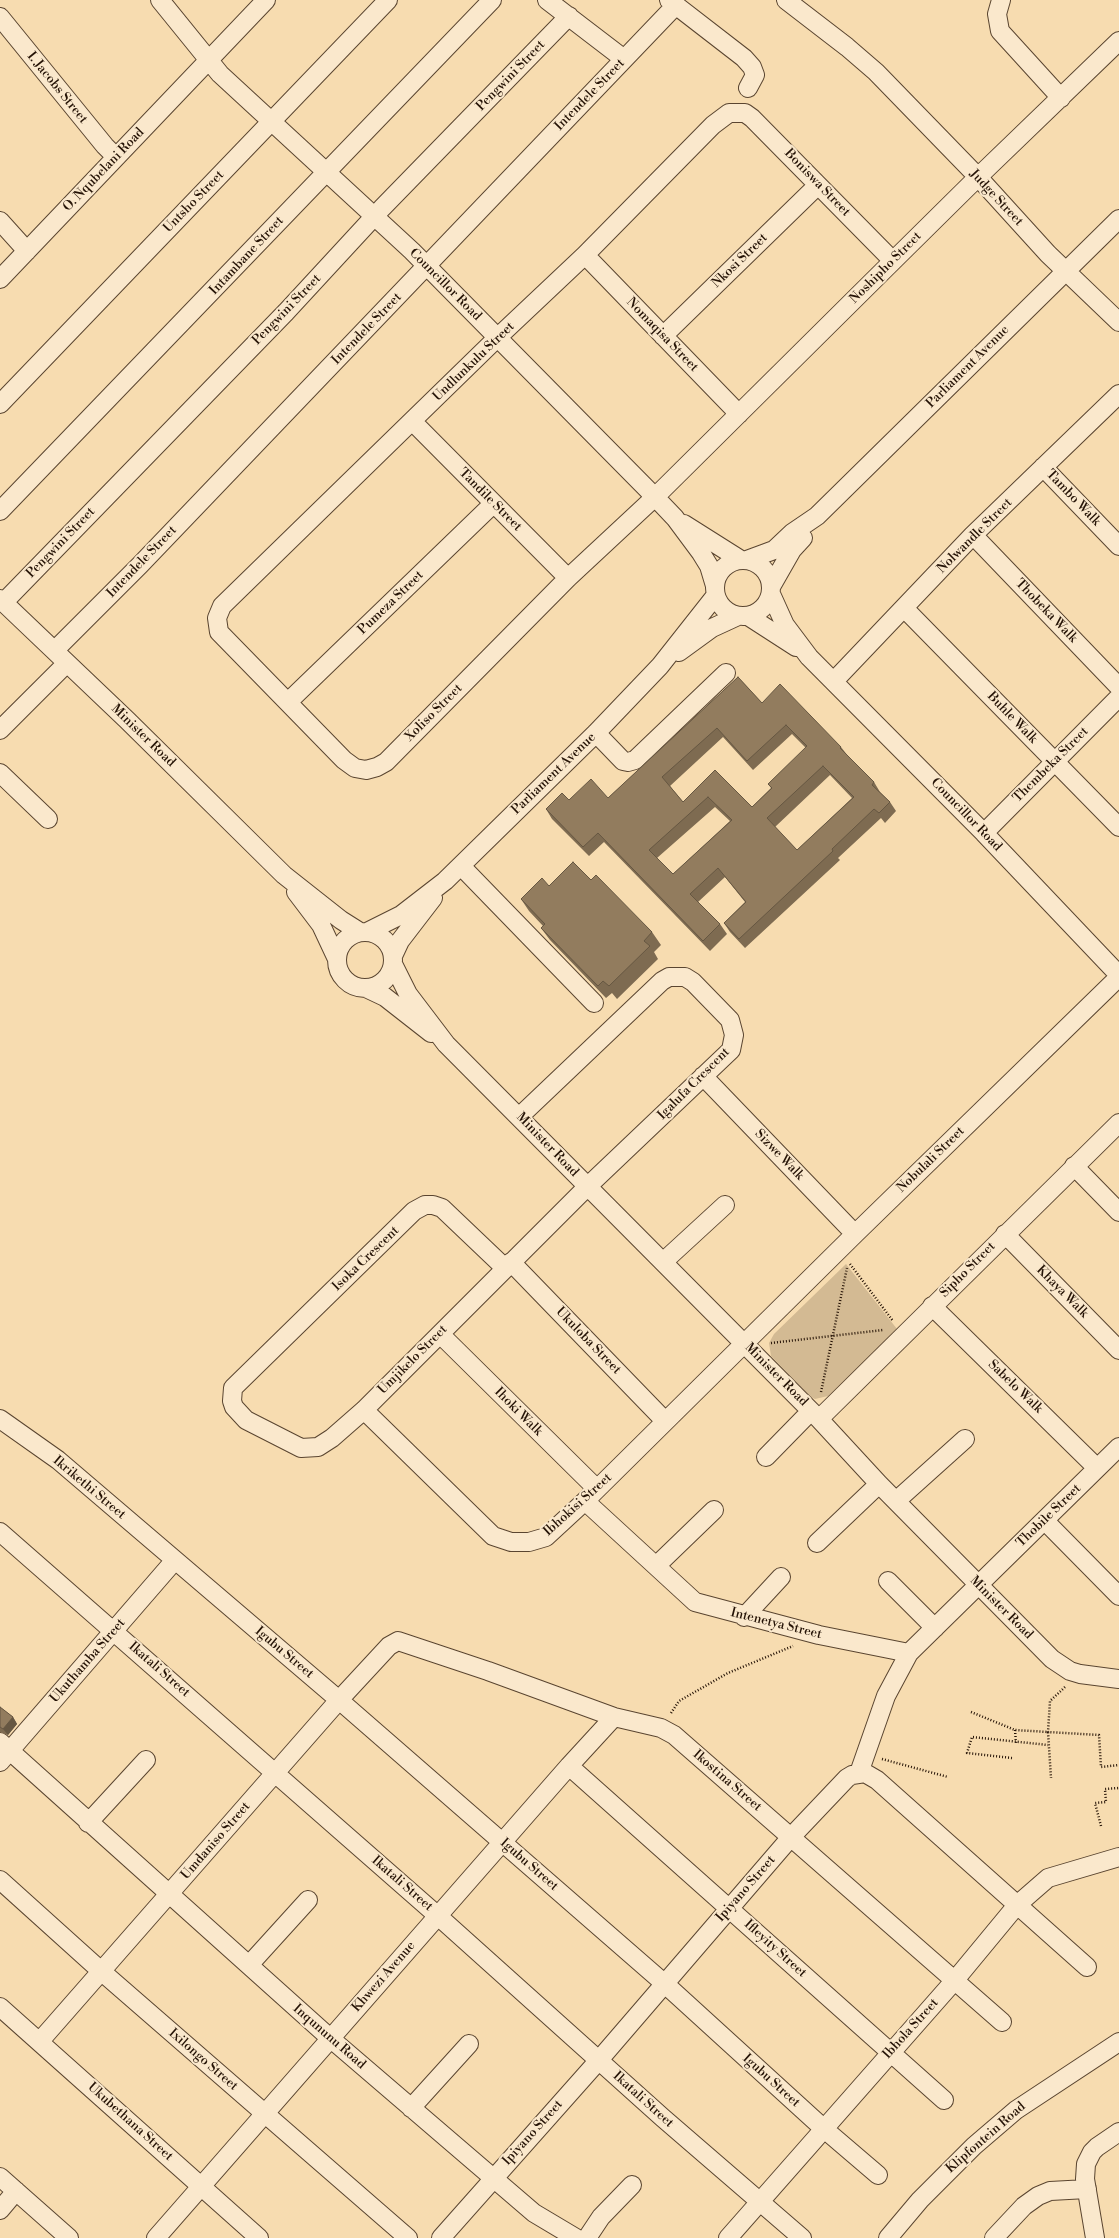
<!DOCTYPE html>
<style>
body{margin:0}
canvas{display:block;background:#f7dcb0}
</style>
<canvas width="1119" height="2238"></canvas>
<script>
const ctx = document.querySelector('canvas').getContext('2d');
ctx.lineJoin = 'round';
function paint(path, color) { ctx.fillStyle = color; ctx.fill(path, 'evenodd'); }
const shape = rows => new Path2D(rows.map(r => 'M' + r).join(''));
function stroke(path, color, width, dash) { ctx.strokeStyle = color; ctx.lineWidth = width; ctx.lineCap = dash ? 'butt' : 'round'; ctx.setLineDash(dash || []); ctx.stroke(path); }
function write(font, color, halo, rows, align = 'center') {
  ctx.font = font + ' "Libre Bodoni",serif'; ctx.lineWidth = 4; ctx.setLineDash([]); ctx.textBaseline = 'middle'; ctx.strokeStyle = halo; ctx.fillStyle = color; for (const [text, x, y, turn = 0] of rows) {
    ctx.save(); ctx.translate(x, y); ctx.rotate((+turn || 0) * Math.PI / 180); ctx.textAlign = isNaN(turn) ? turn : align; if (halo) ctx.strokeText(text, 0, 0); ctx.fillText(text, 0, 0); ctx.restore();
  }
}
const green = shape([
 [846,1264,897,1329,828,1396,815,1399,811,1397,771,1356,769,1343,774,1334]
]);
const path = shape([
 [850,1264,893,1321],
 [771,1343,883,1330],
 [821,1392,847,1268],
 [1065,1687,1050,1701,1048,1732,1099,1735,1101,1767,1119,1765],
 [971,1712,1015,1730,1048,1732,1051,1778],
 [671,1713,679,1701,728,1673,793,1646],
 [1015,1730,1016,1743],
 [1012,1758,967,1753,972,1737,1048,1745],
 [882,1759,948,1777],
 [1101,1826,1095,1803,1106,1802,1105,1789,1119,1788]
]);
const minor = shape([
 [160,0,220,74,412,251,655,497,675,518,701,553,709,566,715,586],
 [547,0,624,59],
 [669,0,744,58,752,67,755,75,748,88],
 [786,0,847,47,876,72,978,177,1048,254,1119,322],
 [1001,0,997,14,1000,31,1061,98],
 [0,17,105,146,116,157],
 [0,221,27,251],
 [585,255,739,414],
 [893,261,752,118,745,113,729,113,713,125,585,255,497,338,222,606,217,618,219,632,344,760,355,768,366,770,377,767,386,762,568,578,655,497,893,261,978,177,1119,41],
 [0,279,266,0],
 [663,336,818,185],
 [0,404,388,0],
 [412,421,568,578],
 [1043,467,1119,546],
 [0,511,492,0],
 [684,524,741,560],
 [973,535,1119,687],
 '715 588a28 28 0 1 1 56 0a28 28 0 1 1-56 0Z',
 [747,560,774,550,792,533,817,516,1119,219],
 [772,585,792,550,803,538],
 [771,594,785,625,809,657,984,833,1119,975],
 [0,599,127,720,284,875,341,920,360,932],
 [4,602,286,312,382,208,569,16],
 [904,608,1119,827],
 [748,616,796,647],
 [55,650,140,565,676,5],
 [679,652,712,628,738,616],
 [834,681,973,535,1119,394],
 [288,702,493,504],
 [0,730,67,663],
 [596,733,623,761,628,762,635,760,726,673],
 [0,773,48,819],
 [984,833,1119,697],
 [461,866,594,1003],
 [296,892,321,925,336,957],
 [369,931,401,915,445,881,596,733,660,666,716,595],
 '337 960a28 28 0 1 1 56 0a28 28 0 1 1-56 0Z',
 [393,956,400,941,433,898],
 [393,964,408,994,446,1044,819,1419,879,1484,1052,1659,1070,1671,1080,1674,1119,1679],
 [366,988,385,997,431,1033],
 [703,1076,855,1234],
 [1074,1166,1119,1212],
 [1005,1234,1119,1350],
 [511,1262,665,1421],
 [663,1262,725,1205],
 [505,1268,442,1208,433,1205,425,1205,414,1211,233,1388,232,1401,234,1407,246,1420,301,1448,318,1447,332,1438,364,1410,587,1187,731,1050,734,1035,730,1020,693,982,685,977,669,977,662,981,520,1116],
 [932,1306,1097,1468],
 [440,1334,597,1489],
 [364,1410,493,1536,511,1542,529,1542,546,1537,585,1501,855,1234,1119,977],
 [0,1419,58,1460,339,1700,665,1984,823,2128,878,2175],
 [819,1419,1119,1123],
 [766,1457,811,1411],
 [585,1501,695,1602,819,1635,909,1653,1119,1447],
 [896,1501,965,1439],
 [1045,1521,1119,1596],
 [0,1532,438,1916,663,2118,802,2238],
 [817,1543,879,1484],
 [656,1566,714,1510],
 [888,1581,935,1628],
 [744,1617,781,1577],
 [0,1742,330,2038,534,2213,576,2238],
 [0,1762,175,1560],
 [569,1766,944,2100],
 [859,1773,886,1696,909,1653],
 [88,1823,146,1760],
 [0,1880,101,1971,408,2238],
 [249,1965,308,1900],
 [0,2007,259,2238],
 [40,2041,339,1700,389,1646,398,1641,488,1671,614,1717,661,1728,674,1735,1002,2022],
 [411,2108,469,2044],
 [0,2177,69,2238],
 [0,2210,16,2191],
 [156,2238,569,1766,614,1717],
 [441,2238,599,2060,791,1837,847,1778,852,1775,865,1773,877,1780,1087,1967],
 [587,2238,601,2217,632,2185],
 [728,2238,955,1980,1017,1905,1048,1878,1119,1857],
 [888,2238,920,2200,974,2146,1016,2110,1119,2042],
 [994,2238,1024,2206,1038,2196,1050,2191,1087,2189],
 [1095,2238,1085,2179,1086,2164,1092,2152,1097,2147,1119,2132]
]);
const wall = shape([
 [738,677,762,703,841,747,848,756,874,782,880,792,890,802,896,811,885,823,881,818,838,858,840,860,745,948,730,932,724,923,745,902,725,877,698,902,720,924,727,934,710,951,604,842,589,856,552,819,546,809,569,800,608,798],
 [792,734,806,748,768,784,771,788,752,807,715,770,683,802,670,786,723,737,753,770],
 [830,775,852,798,797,850,775,827],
 [715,807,730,821,673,874,657,858],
 [591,880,652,932,661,945,654,952,658,959,617,999,612,993,606,998,550,940,541,928,543,926,529,911,521,899,549,886],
 [0,1707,13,1717,17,1724,8,1735,0,1732]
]);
const shadedWall = shape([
 [13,1717,17,1724,8,1735,3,1729]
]);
const building = shape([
 [738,677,762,703,780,684,841,747,840,748,874,782,872,785,890,802,879,813,874,809,832,849,833,851,739,939,724,923,746,902,718,868,690,894,720,924,703,941,598,833,583,847,546,809,562,793,569,800,591,779,608,798,738,677],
 [786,725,807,746,768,784,772,788,752,807,715,770,683,802,662,777,717,728,747,761,786,725],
 [823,766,854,797,797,850,767,818,823,766],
 [708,797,732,820,673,874,649,850,708,797],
 [573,862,591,880,596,875,652,932,644,941,650,946,609,986,603,981,598,986,541,928,545,924,521,899,542,878,549,886,573,862],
 [0,1707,13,1717,3,1729,0,1727,0,1707]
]);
const streetNames = [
 ["Pengwini Street",511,76,-46],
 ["I. Jacobs Street",57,88,51],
 ["Intendele Street",590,95,-46],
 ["O. Nqubelani Road",104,170,-46],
 ["Boniswa Street",817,183,46],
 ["Judge Street",996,198,47],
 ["Untsho Street",194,202,-46],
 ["Intambane Street",247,256,-47],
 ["Nkosi Street",740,261,-44],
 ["Noshipho Street",886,268,-45],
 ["Councillor Road",445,285,45],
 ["Pengwini Street",287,310,-46],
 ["Intendele Street",367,329,-46],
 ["Nomaqisa Street",662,335,46],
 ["Undlunkulu Street",474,362,-44],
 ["Parliament Avenue",968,367,-45],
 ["Tambo Walk",1073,498,46],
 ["Tandile Street",490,500,45],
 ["Nolwandle Street",975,536,-45],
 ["Pengwini Street",61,543,-46],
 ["Intendele Street",142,562,-46],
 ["Pumeza Street",391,603,-44],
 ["Thobeka Walk",1046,611,46],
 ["Xoliso Street",434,713,-45],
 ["Buhle Walk",1012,718,46],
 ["Minister Road",143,736,44],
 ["Thembeka Street",1051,765,-45],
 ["Parliament Avenue",554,774,-44],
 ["Councillor Road",966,815,46],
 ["Igalufa Crescent",694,1084,-45],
 ["Minister Road",547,1145,46],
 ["Sizwe Walk",779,1155,46],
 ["Nobulali Street",931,1160,-44],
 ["Isoka Crescent",366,1259,-44],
 ["Sipho Street",968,1270,-45],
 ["Khaya Walk",1062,1292,45],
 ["Ukuloba Street",588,1341,46],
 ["Umjikelo Street",413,1360,-45],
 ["Minister Road",776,1375,45],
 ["Sabelo Walk",1015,1387,44],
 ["Ihoki Walk",518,1412,45],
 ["Ikrikethi Street",89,1488,40],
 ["Ibhokisi Street",578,1505,-42],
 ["Thobile Street",1049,1516,-44],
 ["Minister Road",1001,1608,45],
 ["Intenetya Street",776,1624,14],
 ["Igubu Street",284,1653,40],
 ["Ukuthamba Street",88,1661,-49],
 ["Ikatali Street",159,1670,41],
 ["Ikostina Street",727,1781,41],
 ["Umdaniso Street",216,1841,-49],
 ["Igubu Street",529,1865,41],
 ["Ikatali Street",402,1884,41],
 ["Ipiyano Street",746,1889,-49],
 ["Ifleyity Street",775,1949,42],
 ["Khwezi Avenue",384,1977,-49],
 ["Ibhola Street",911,2029,-48],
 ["Inqununu Road",329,2037,41],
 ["Ixilongo Street",203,2060,41],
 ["Igubu Street",771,2081,42],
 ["Ikatali Street",643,2100,42],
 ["Ukubethana Street",130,2122,42],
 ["Ipiyano Street",533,2133,-48],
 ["Klipfontein Road",986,2138,-41]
];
paint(green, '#d3ba93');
stroke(minor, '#5a4530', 20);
stroke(path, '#251306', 2.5, [1, 2]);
stroke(minor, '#fae8cc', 18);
paint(wall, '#7e6b51');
paint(shadedWall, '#665742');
paint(building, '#927c5e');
stroke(building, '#665742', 1);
write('13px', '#251306', '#fae8cc', streetNames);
</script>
